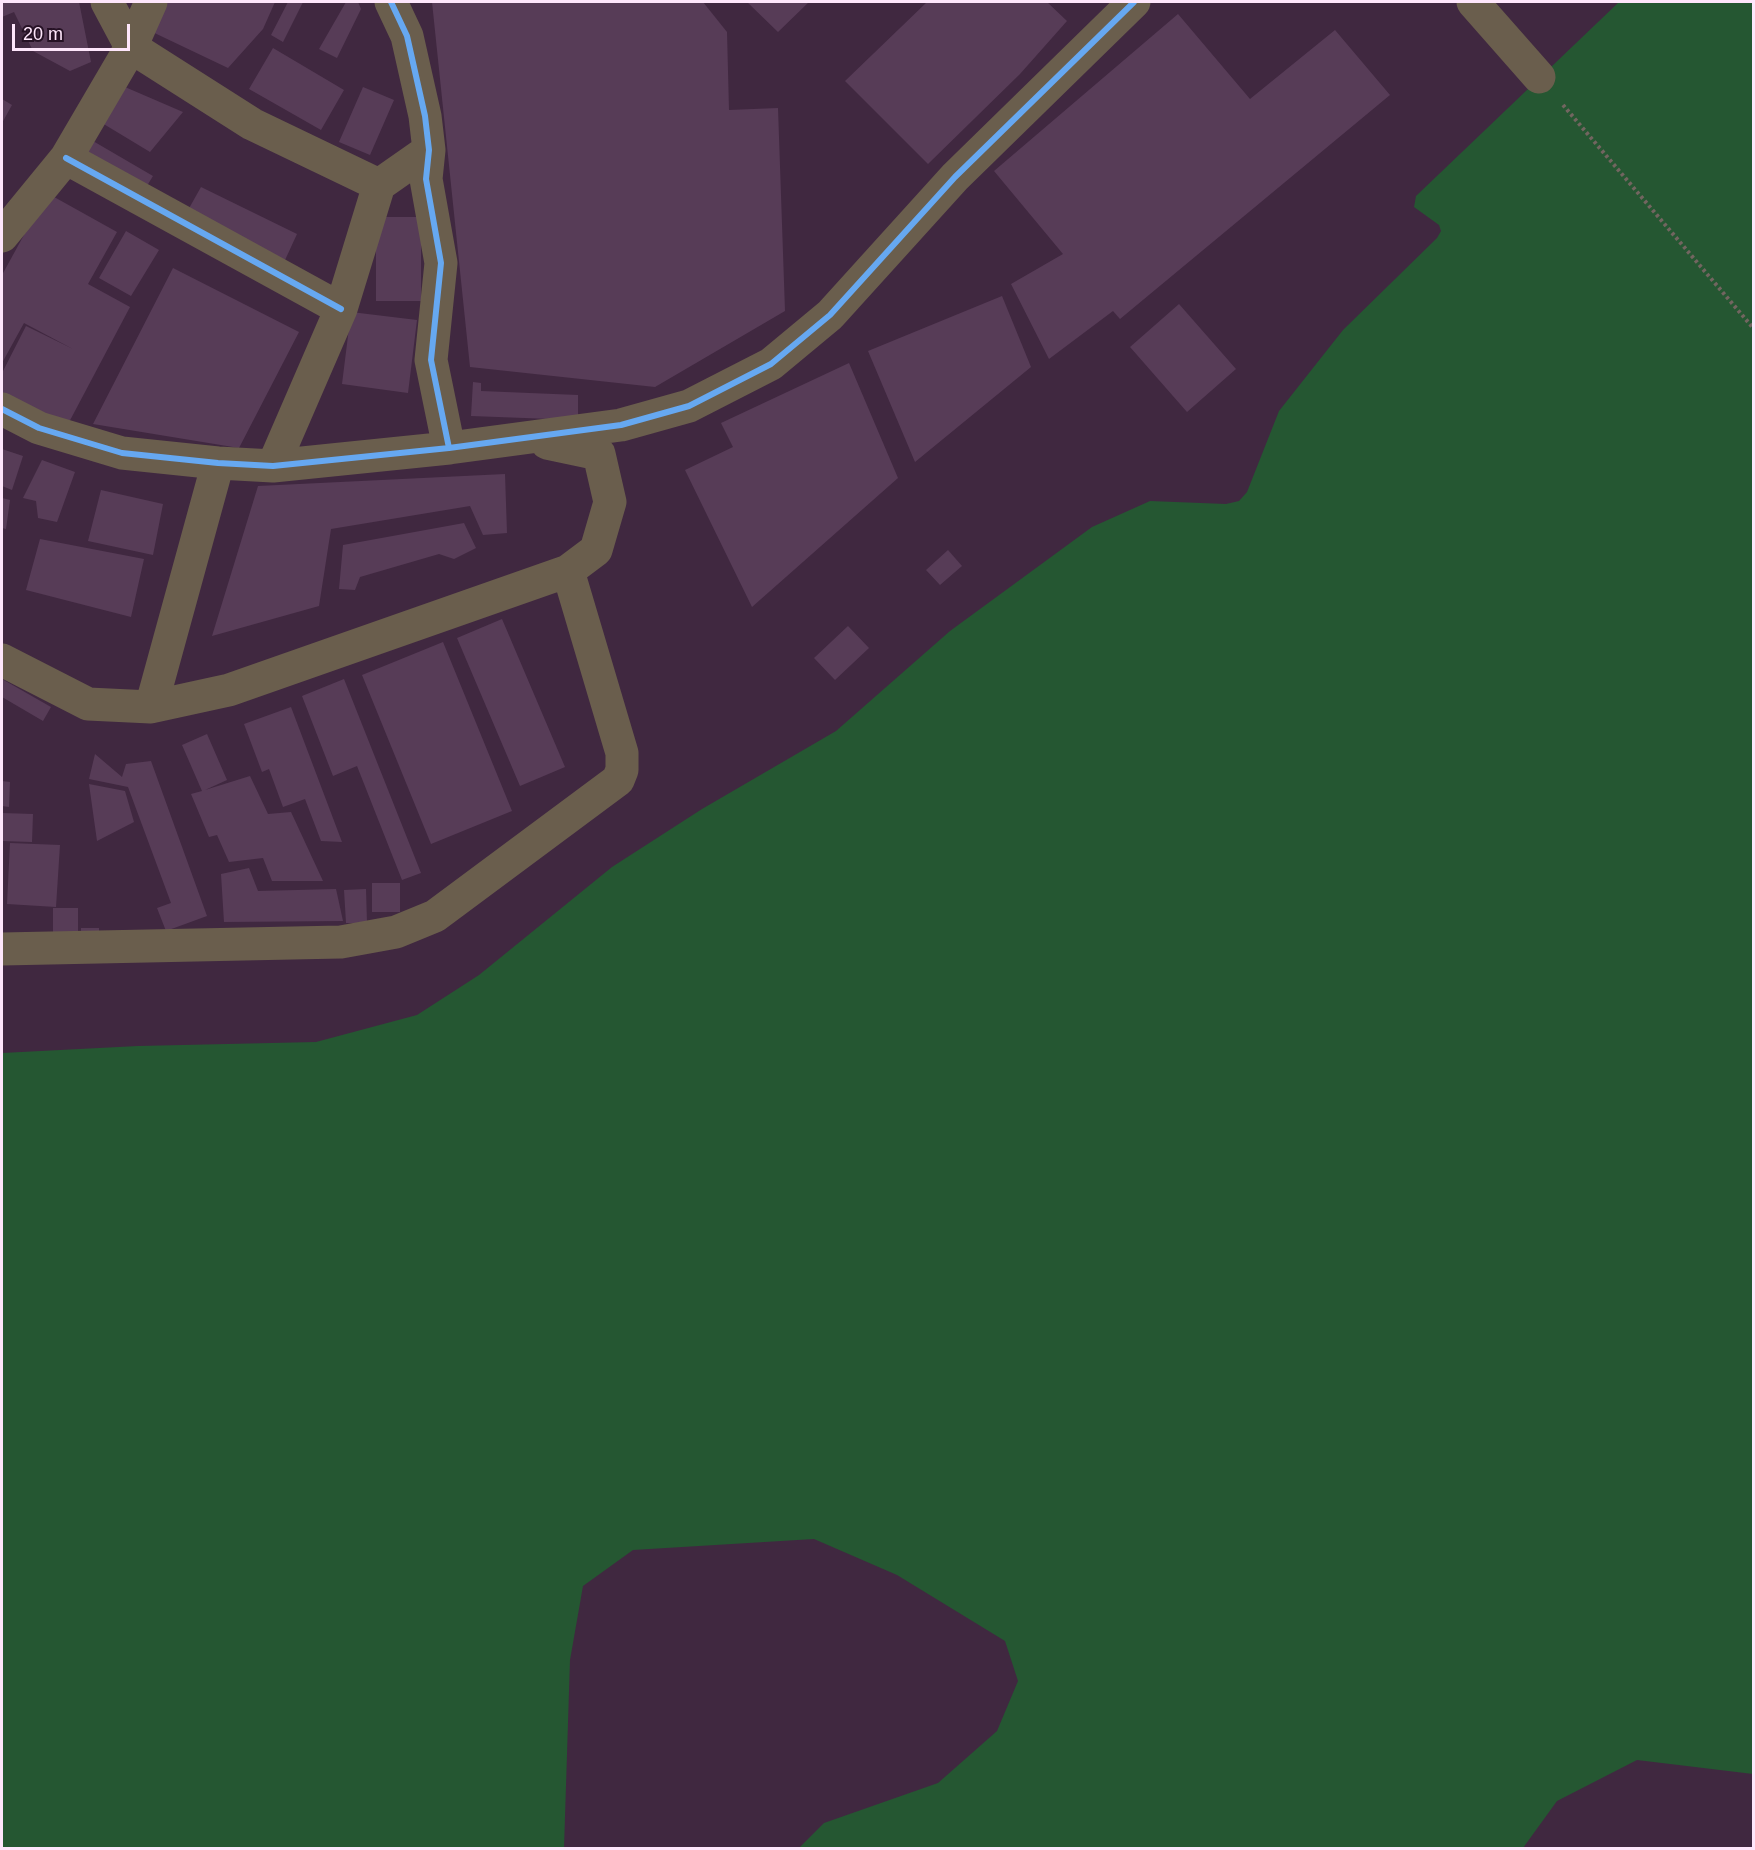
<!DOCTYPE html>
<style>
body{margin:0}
#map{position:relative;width:1755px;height:1850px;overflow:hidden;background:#402840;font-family:Helvetica,sans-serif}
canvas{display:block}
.frame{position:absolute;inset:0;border:3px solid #fee6fb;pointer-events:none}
.scale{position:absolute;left:12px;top:24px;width:118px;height:27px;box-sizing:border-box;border:3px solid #fee6fb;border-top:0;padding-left:8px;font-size:18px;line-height:21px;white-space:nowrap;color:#fee6fb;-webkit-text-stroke:4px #261225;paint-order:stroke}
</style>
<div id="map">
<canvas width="1755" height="1850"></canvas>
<div class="frame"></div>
<div class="scale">20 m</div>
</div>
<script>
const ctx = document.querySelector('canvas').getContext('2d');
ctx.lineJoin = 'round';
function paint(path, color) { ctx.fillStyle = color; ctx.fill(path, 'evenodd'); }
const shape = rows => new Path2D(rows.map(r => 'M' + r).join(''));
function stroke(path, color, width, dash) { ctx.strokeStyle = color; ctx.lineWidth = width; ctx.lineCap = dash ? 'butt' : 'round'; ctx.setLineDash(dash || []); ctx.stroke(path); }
const water = shape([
 [1619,2,1753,2,1753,1774,1637,1760,1557,1801,1523,1848,799,1848,824,1823,938,1783,997,1731,1018,1681,1005,1641,897,1575,814,1539,633,1550,583,1586,570,1660,564,1848,2,1848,2,1053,138,1046,316,1042,417,1015,479,975,612,867,702,809,836,731,950,631,1092,527,1150,501,1226,504,1239,501,1247,492,1279,411,1343,330,1437,238,1441,231,1439,225,1414,207,1416,196]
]);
const building = shape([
 [2,2,79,2,91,62,70,71,33,51,14,12,2,17],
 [157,2,275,2,263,29,228,68,144,28],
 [288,2,303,2,283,42,271,35],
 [346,2,358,2,361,9,337,58,319,49],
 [432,2,703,2,727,32,729,110,778,108,785,311,655,387,470,367],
 [747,2,809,2,778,32],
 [927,2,1047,2,1067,21,1020,74,928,164,845,81],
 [1178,14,1250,99,1335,30,1390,95,1120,319,1113,311,1049,359,1011,284,1063,254,994,171],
 [273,48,344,90,321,130,249,89],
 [125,87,183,112,150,152,102,123],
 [363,87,394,100,370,155,339,142],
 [2,99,12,105,2,123],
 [93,141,153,176,142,194,81,159],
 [201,187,297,234,280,271,183,219],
 [47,193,117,232,88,284,130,307,67,426,2,393,2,373,26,326,73,349,24,323,2,363,2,275],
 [376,217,421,217,421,301,376,301],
 [126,231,159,250,131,296,99,278],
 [173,268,299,332,239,448,93,424],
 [1002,296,1031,367,915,462,868,351],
 [1179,304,1236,369,1187,412,1130,347],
 [351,312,417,320,408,393,342,384],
 [849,363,898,478,752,607,685,470,733,447,721,423],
 [473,382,481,383,481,391,578,395,578,420,471,416],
 [2,449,23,456,12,490,2,486],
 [42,460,75,472,57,522,38,518,36,501,23,498],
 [505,474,507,533,483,535,470,506,331,529,319,606,212,636,258,486],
 [101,490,163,504,153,555,88,541],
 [2,498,10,500,6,529,2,528],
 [464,523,476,548,454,559,439,554,360,577,355,590,339,589,343,545],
 [40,539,144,559,131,617,26,590],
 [948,550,962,566,940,585,926,570],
 [502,619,565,767,520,786,457,638],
 [848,626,869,648,835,680,814,658],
 [443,642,512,811,431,844,362,675],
 [2,679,51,707,43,721,2,697],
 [344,679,421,873,402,880,357,766,333,776,302,696],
 [291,707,342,842,321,841,305,799,283,807,269,769,262,772,244,724],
 [207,734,227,780,205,790,250,776,268,814,291,812,323,881,272,881,263,858,229,862,217,835,209,837,191,794,202,791,182,745],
 [95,754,122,777,126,764,151,761,207,916,166,931,157,908,171,903,128,787,89,779],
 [2,781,10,782,9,807,2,806],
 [89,784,125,791,134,822,97,841],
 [2,813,33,814,32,842,2,841],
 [10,843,60,845,56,907,7,904],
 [249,868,258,891,336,889,343,921,224,922,221,874],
 [372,883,400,883,400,912,372,912],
 [366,889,367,923,346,923,344,890],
 [53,908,78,908,78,943,53,943],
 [81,928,99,928,99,943,81,944]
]);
const path = shape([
 [1563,105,1754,329]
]);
const minor = shape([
 [107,2,131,47,252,124,379,185],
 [391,2,407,36,425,116,429,150,426,179,441,263,431,360,449,448],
 [1473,2,1539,77],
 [66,158,341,309],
 [2,236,66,158,131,47,151,2],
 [2,409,39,428,122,453,218,463,273,466,449,448,621,425,689,406,771,364,830,315,955,177,1134,2],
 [273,466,341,309,379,185,429,150],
 [2,660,88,704,151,707,229,690,568,571,596,550,610,502,599,454,547,443],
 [151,707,218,463],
 [2,949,341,942,396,932,435,916,618,780,622,770,622,753,568,571]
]);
const cycleway = shape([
 [391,2,407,36,425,116,429,150,426,179,441,263,431,360,449,448],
 [66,158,341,309],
 [2,409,39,428,122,453,218,463,273,466,449,448,621,425,689,406,771,364,830,315,955,177,1134,2]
]);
paint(water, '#255732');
paint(building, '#573c57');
stroke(path, '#726560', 4, [3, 3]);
stroke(minor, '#6a5e4d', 33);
stroke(cycleway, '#66a8f1', 6);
</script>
